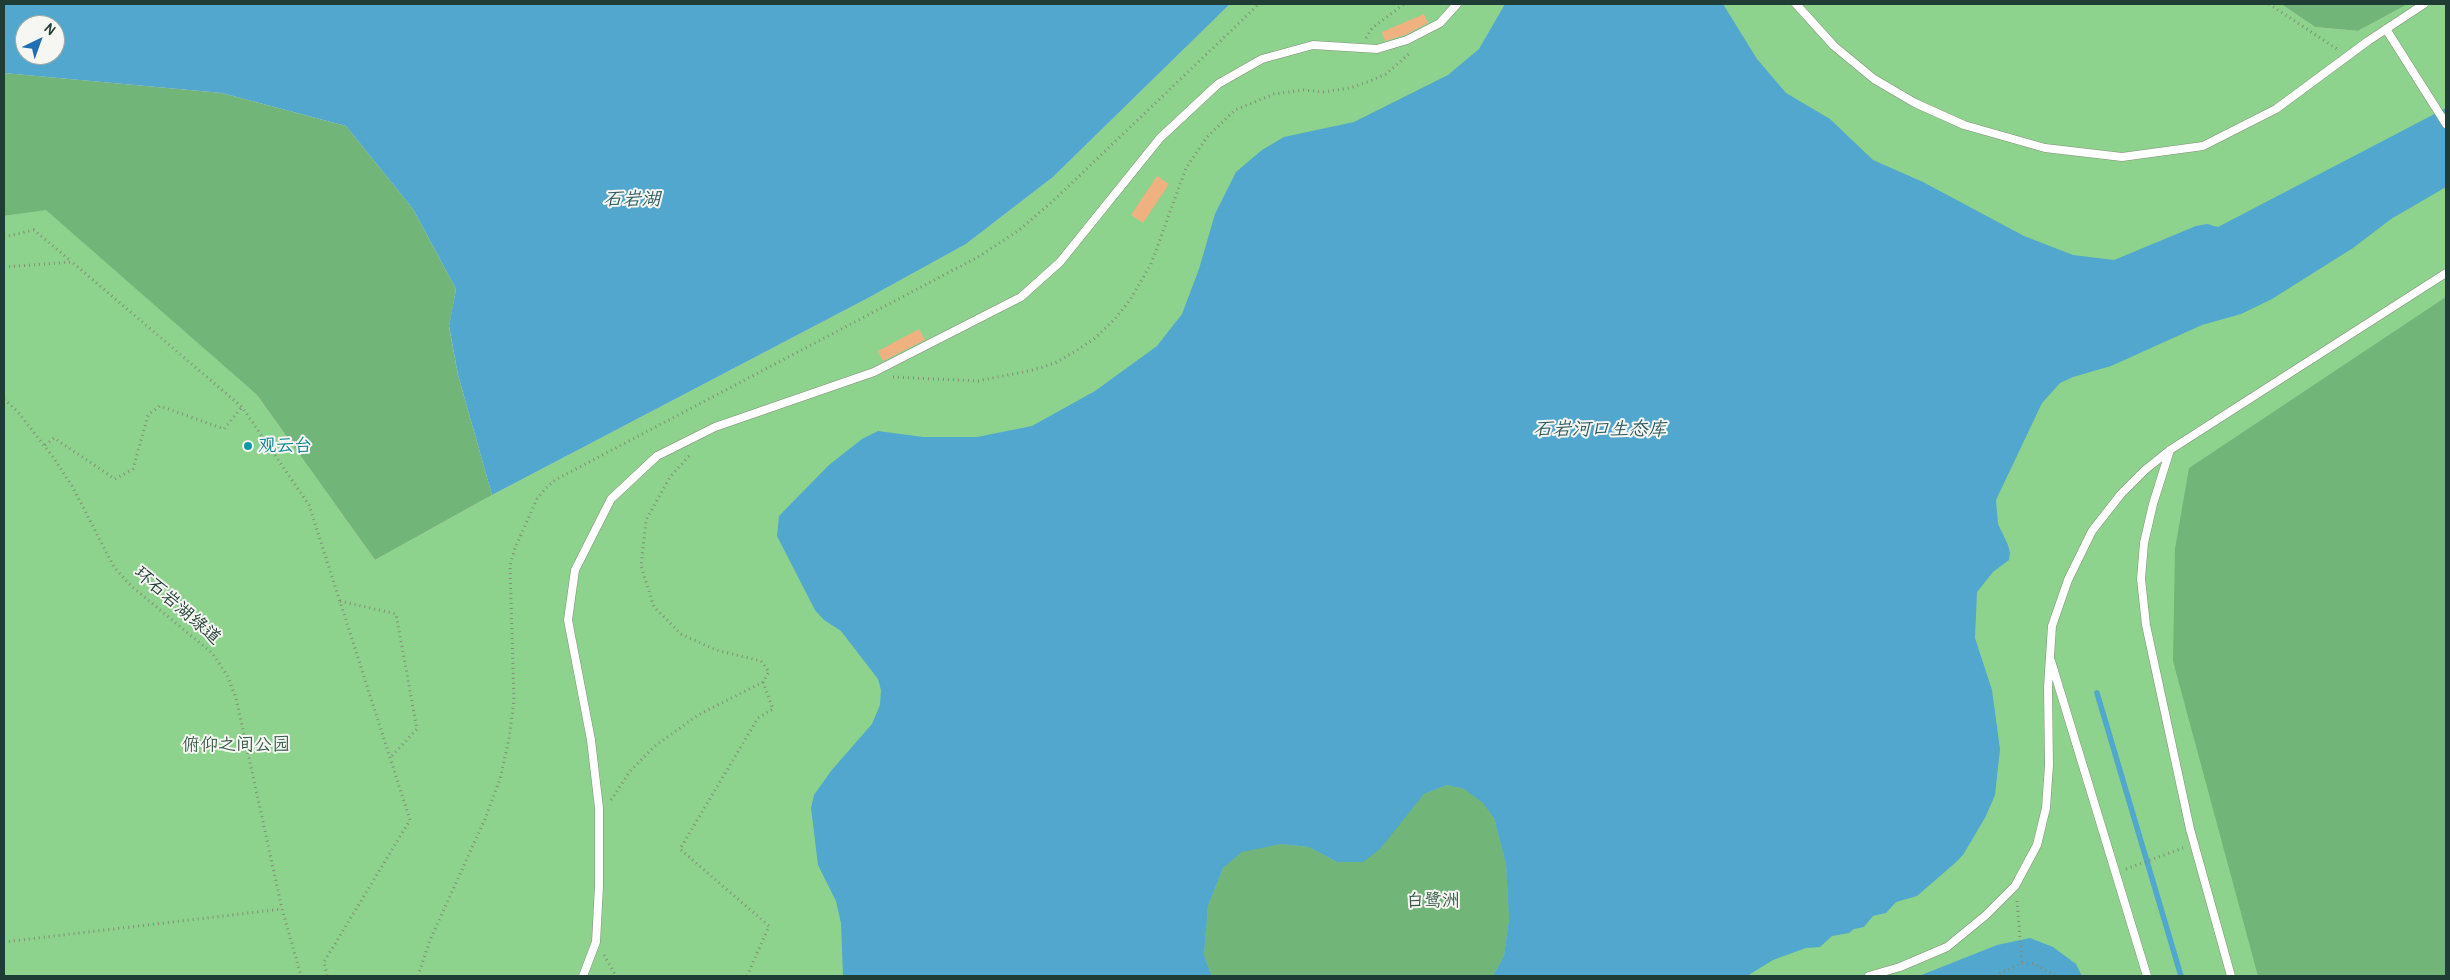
<!DOCTYPE html>
<meta charset="utf-8">
<style>
body{margin:0}
#map{position:relative;width:2450px;height:980px;overflow:hidden;background:#e6dfbb;font-family:Pangolin,sans-serif}
canvas{display:block}
.frame{position:absolute;inset:0;border:5px solid #1f3d34;pointer-events:none}
.north{position:absolute;left:15px;top:15px;width:50px;height:50px;box-sizing:border-box;background:#f6f6f2;border:1px solid #a0aca6;border-radius:50%;rotate:42deg;font-size:14px;font-weight:700;line-height:20px;text-align:center;color:#1f3d34}
.north::after{content:'';display:block;margin:auto;width:18px;height:22px;background:#1f6fb2;clip-path:polygon(50% 0,100% 100%,50% 72%,0 100%)}
</style>
<div id="map">
<canvas width="2450" height="980"></canvas>
<div class="frame"></div>
<div class="north">N</div>
</div>
<script>
const ctx = document.querySelector('canvas').getContext('2d');
ctx.lineJoin = 'round';
function paint(path, color) { ctx.fillStyle = color; ctx.fill(path, 'evenodd'); }
const shape = rows => new Path2D(rows.map(r => 'M' + r).join(''));
function stroke(path, color, width, dash) { ctx.strokeStyle = color; ctx.lineWidth = width; ctx.lineCap = dash ? 'butt' : 'round'; ctx.setLineDash(dash || []); ctx.stroke(path); }
function write(font, color, halo, rows, align = 'center') {
  ctx.font = font + ' Pangolin,"LXGW WenKai TC",sans-serif'; ctx.lineWidth = 4; ctx.setLineDash([]); ctx.textBaseline = 'middle'; ctx.strokeStyle = halo; ctx.fillStyle = color; for (const [text, x, y, turn = 0] of rows) {
    ctx.save(); ctx.translate(x, y); ctx.rotate((+turn || 0) * Math.PI / 180); ctx.textAlign = isNaN(turn) ? turn : align; if (halo) ctx.strokeText(text, 0, 0); ctx.fillText(text, 0, 0); ctx.restore();
  }
}
const green = shape([
 [1230,4,2281,4,2315,27,2358,31,2408,4,2446,4,2446,976,4,976,4,216,46,209,257,395,375,560,492,495,868,298,966,244,1053,177]
]);
const forest = shape([
 [2281,4,2408,4,2358,31,2315,27],
 [4,73,222,93,346,126,413,209,456,289,449,327,458,375,492,495,375,560,257,395,46,210,4,216],
 [2446,297,2446,976,2258,976,2173,661,2175,549,2189,468],
 [1447,785,1464,789,1483,802,1494,818,1506,864,1509,919,1504,956,1493,976,1212,976,1204,956,1208,906,1223,868,1242,851,1281,844,1309,847,1337,862,1403,817,1424,794]
]);
const water = shape([
 [4,4,1230,4,1053,177,966,244,868,298,492,495,458,375,449,326,456,289,413,209,346,126,222,93,4,73],
 [25,25,55,25,55,55,25,55],
 [1505,4,1723,4,1757,59,1786,93,1830,119,1873,160,1923,182,2024,236,2073,255,2114,260,2196,226,2207,224,2218,227,2446,108,2446,187,2391,219,2353,248,2272,299,2241,314,2202,325,2111,366,2073,377,2060,383,2042,403,1996,500,1998,524,2008,545,2010,553,2009,560,1993,572,1977,592,1975,638,1992,690,2000,749,1995,795,1986,816,1963,855,1954,864,1917,896,1896,902,1886,913,1873,916,1864,927,1854,929,1849,933,1832,936,1820,947,1806,948,1773,960,1747,976,1493,976,1504,956,1509,919,1506,864,1494,818,1483,803,1464,789,1447,785,1424,794,1380,849,1363,862,1337,862,1309,847,1281,844,1242,852,1223,868,1208,906,1204,956,1212,976,843,976,841,923,836,901,818,865,811,808,814,795,831,771,872,724,880,705,881,690,878,679,841,631,824,620,815,610,777,536,779,516,829,465,862,439,878,431,923,437,977,437,1032,426,1095,391,1157,346,1182,314,1199,269,1215,214,1236,172,1262,150,1284,137,1354,122,1448,75,1479,49],
 [2030,938,2053,947,2076,964,2082,976,1919,976,1997,945]
]);
const stream = shape([
 [2097,693,2181,976]
]);
const building = shape([
 [1424,14,1428,23,1405,35,1385,41,1382,32],
 [1157,176,1169,184,1143,223,1131,215],
 [919,329,925,340,883,361,878,351]
]);
const path = shape([
 [2269,4,2337,49],
 [1366,38,1372,28,1404,4],
 [4,237,34,230,71,261],
 [4,267,72,262,242,407,309,505,410,820,324,962,327,976],
 [893,377,978,381,1033,370,1055,363,1074,352,1094,339,1114,320,1130,300,1151,264,1186,168,1207,137,1235,110,1274,94,1304,90,1323,92,1350,88,1370,81,1386,74,1411,52],
 [4,399,18,412,53,457,72,486,114,567,131,586,212,653,227,675,236,698,282,909,301,976],
 [45,445,54,438,115,479,133,469,148,415,160,406,224,429,242,407],
 [340,601,396,614,417,729,390,758],
 [611,800,631,770,655,746,698,715,763,682,769,672,761,661,716,650,681,634,654,607,641,566,646,520,670,477,691,454],
 [2126,869,2183,848],
 [2017,901,2022,963],
 [4,942,282,909],
 [604,955,616,976],
 [418,976,430,940,485,819,500,779,509,739,514,700,510,566,515,548,537,499,546,488,555,480,978,257,1018,231,1053,201,1259,4],
 [747,976,769,926,680,849,758,718,773,709,763,682],
 [1995,976,2022,963,2035,964,2056,976]
]);
const lane = shape([
 [1796,4,1834,46,1874,79,1915,103,1964,125,2045,148,2122,157,2203,146,2276,109,2368,41,2424,4],
 [2386,29,2446,124],
 [2170,450,2153,504,2144,543,2141,579,2146,625,2190,829,2231,976],
 [2051,661,2147,976],
 [583,976,596,942,599,886,599,808,591,740,568,620,575,570,611,499,657,456,715,427,874,372,1021,297,1060,262,1160,138,1218,84,1262,59,1313,45,1377,49,1407,40,1440,23,1457,4],
 [1869,976,1900,967,1947,947,1986,915,2015,886,2037,845,2046,808,2049,765,2048,687,2052,626,2068,580,2092,531,2121,494,2145,470,2170,450,2446,273]
]);
const markers = [
 [248,446,5,"#0f9aa8"]
];
const cultureNames = [
 ["观云台",258,446]
];
const streetNames = [
 ["环石岩湖绿道",177,606,41]
];
const parkNames = [
 ["俯仰之间公园",236,745],
 ["白鹭洲",1433,901]
];
const waterNames = [
 ["石岩湖",632,200],
 ["石岩河口生态库",1600,430]
];
paint(green, '#8dd38d');
paint(forest, '#72b578');
paint(water, '#51a7cd');
stroke(stream, '#51a7cd', 5.5);
paint(building, '#f0b180');
stroke(lane, '#828e78', 9);
stroke(path, '#828e78', 3, [1, 4]);
stroke(lane, '#fff', 8);
for (const [x, y, r, color] of markers) { const dot = new Path2D(); dot.arc(x, y, r, 0, 2 * Math.PI); ctx.fillStyle = color; ctx.fill(dot); stroke(dot, '#f6f6f2', 2); }
write('18px', '#0d838f', '#f6f6f2', cultureNames, 'left');
write('18px', '#1f3d34', '#f6f6f2', streetNames);
write('18px', '#355b46', '#f6f6f2', parkNames);
write('italic 19px', '#2e5d62', '#f6f6f2', waterNames);
</script>
